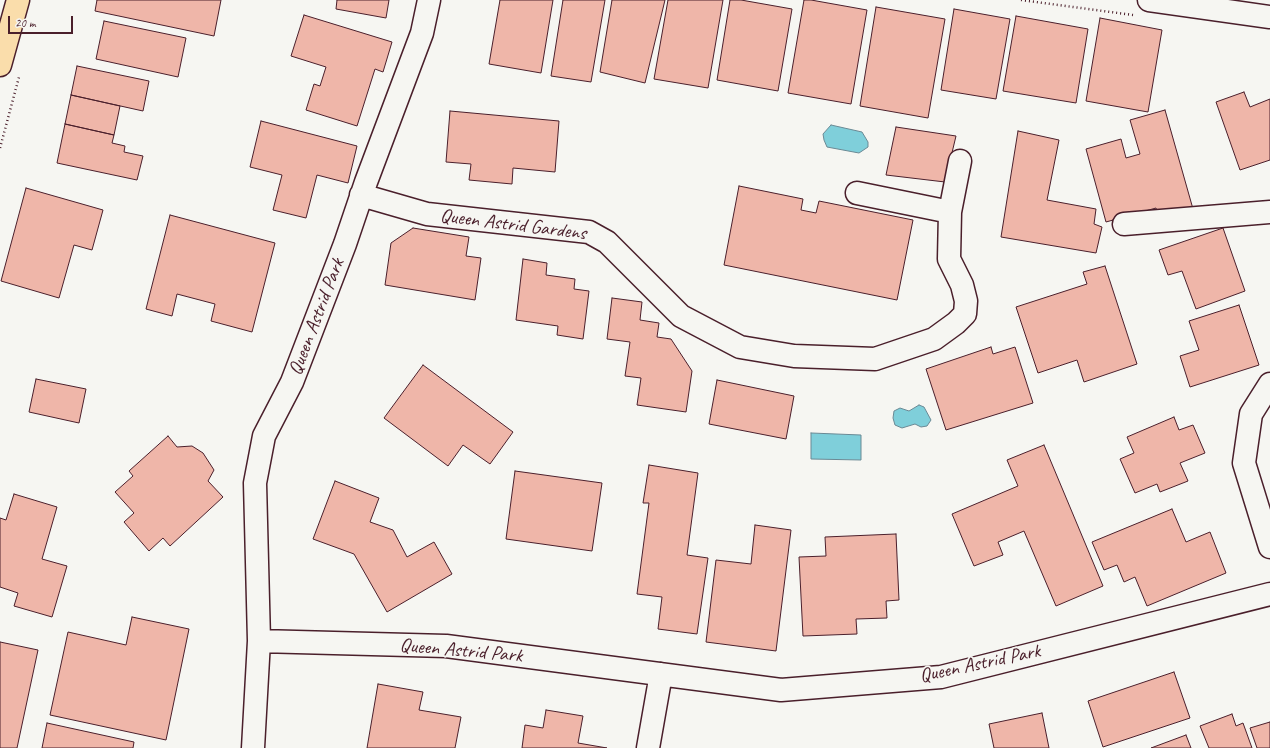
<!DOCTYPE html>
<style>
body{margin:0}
#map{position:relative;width:1270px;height:748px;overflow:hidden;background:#f6f6f2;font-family:Caveat,sans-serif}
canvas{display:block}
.scale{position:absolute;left:8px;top:16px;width:65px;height:18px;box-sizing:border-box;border:2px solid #4a1f2b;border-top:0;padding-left:5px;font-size:12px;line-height:14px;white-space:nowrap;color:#4a1f2b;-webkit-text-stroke:3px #f6f6f2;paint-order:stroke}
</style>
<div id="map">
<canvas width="1270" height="748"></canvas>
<div class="scale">20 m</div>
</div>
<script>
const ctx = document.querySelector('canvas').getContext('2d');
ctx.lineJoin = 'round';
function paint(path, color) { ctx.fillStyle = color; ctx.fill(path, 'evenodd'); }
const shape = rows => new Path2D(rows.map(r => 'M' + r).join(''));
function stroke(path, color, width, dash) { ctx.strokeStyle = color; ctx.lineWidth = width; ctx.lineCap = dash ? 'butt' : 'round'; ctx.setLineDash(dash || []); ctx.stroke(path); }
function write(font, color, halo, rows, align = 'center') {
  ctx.font = font + ' Caveat,sans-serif'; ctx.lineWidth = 3.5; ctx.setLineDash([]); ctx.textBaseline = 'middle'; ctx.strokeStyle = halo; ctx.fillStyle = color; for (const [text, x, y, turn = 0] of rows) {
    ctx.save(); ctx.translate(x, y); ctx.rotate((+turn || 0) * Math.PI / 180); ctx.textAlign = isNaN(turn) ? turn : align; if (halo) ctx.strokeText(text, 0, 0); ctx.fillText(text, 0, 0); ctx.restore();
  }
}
const water = shape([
 [831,125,862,132,868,142,868,147,859,153,827,147,824,140,823,134,831,125],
 [919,405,924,407,931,420,927,426,921,427,915,424,902,428,895,425,893,418,894,411,900,408,909,411,919,405],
 [811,433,861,435,861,460,811,459,811,433]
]);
const building = shape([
 [97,0,221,0,214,36,95,11,97,0],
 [337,0,389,0,386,18,336,9,337,0],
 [500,0,553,0,541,73,489,64,500,0],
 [563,0,605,0,591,82,551,76,563,0],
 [612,0,665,0,645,83,600,72,612,0],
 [668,0,723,0,708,88,654,79,668,0],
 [730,0,741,0,792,9,778,91,717,80,730,0],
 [804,0,811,0,867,10,851,104,788,93,804,0],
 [876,7,945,19,928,118,860,106,876,7],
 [954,9,1010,19,996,99,941,90,954,9],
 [304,15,392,42,383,72,375,69,357,126,306,110,314,84,320,86,326,67,291,56,304,15],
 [1016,16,1088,29,1076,103,1003,91,1016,16],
 [1100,18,1162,30,1148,112,1086,101,1100,18],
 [104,21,186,38,178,77,96,59,104,21],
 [77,66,149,81,143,111,71,95,77,66],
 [1244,92,1250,107,1270,99,1270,160,1240,170,1216,102,1244,92],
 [71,95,120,106,114,135,65,124,71,95],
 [1165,110,1193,209,1159,218,1156,208,1106,222,1086,149,1121,139,1126,158,1140,154,1130,120,1165,110],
 [450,111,559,121,555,172,513,168,512,184,469,180,471,164,446,162,450,111],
 [261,121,357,146,348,183,317,175,306,218,273,210,282,175,250,167,261,121],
 [65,124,114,135,112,143,125,146,124,152,143,156,137,180,57,163,65,124],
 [896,127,956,136,945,182,886,175,896,127],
 [1018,131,1059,140,1047,200,1096,209,1094,224,1102,227,1096,253,1001,237,1018,131],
 [739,186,803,199,801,210,816,213,819,201,913,220,897,300,724,265,739,186],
 [26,188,103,210,92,250,74,245,59,298,1,281,26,188],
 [170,215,275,243,252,332,211,321,215,304,177,294,172,316,146,309,170,215],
 [413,228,469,237,466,256,481,258,475,300,385,285,391,243,413,228],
 [1223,228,1245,291,1196,309,1182,271,1168,275,1159,250,1223,228],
 [523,259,547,263,546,275,575,279,574,289,589,291,583,339,557,335,558,326,516,320,523,259],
 [1105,266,1137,364,1084,382,1077,360,1038,373,1016,307,1087,284,1083,272,1105,266],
 [612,298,642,302,640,320,659,323,657,337,671,339,692,371,686,412,637,405,641,378,625,376,630,342,607,339,612,298],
 [1239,305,1259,365,1190,387,1180,356,1199,350,1189,321,1239,305],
 [991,347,993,354,1015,347,1033,403,946,430,926,369,991,347],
 [423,365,513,432,490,464,463,445,448,466,384,418,423,365],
 [36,379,86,389,79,423,29,412,36,379],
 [717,380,794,396,786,439,709,424,717,380],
 [1174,417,1179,430,1193,425,1205,453,1180,463,1188,481,1160,492,1157,484,1135,493,1120,459,1134,453,1127,437,1174,417],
 [168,436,177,447,192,446,203,453,214,470,208,481,223,497,170,546,163,538,149,551,124,522,134,513,115,492,133,476,129,471,168,436],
 [1044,445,1103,586,1056,606,1024,531,998,542,1003,555,974,566,952,514,1018,486,1007,460,1044,445],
 [649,465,698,473,687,555,708,558,697,634,658,629,662,597,637,594,649,503,643,503,649,465],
 [515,471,602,483,592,551,506,539,515,471],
 [335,481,379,498,370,522,393,530,407,557,434,542,452,574,387,612,354,554,313,539,335,481],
 [14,494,57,507,42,559,67,566,52,617,14,606,18,593,0,587,0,518,6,520,14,494],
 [1172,509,1186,542,1210,532,1226,573,1147,606,1135,577,1124,582,1117,565,1104,570,1092,542,1172,509],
 [755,525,791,530,776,651,706,642,716,560,751,564,755,525],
 [896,534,899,600,886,601,887,618,856,619,857,634,803,636,799,557,826,556,825,537,896,534],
 [132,617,189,629,166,740,50,715,68,632,126,645,132,617],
 [0,642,38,650,17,748,0,748,0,642],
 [1174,672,1190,718,1103,747,1088,701,1174,672],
 [378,684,423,692,419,710,461,717,455,748,367,748,378,684],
 [546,710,583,716,578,743,607,748,522,748,525,725,543,728,546,710],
 [1042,713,1049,748,994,748,989,724,1042,713],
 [1232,714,1236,726,1243,723,1252,748,1209,748,1200,726,1232,714],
 [1270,722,1270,748,1257,748,1250,728,1270,722],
 [47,723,134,742,133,748,42,748,47,723],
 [1186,735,1191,748,1151,748,1186,735]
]);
const path = shape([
 [1021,0,1133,15],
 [0,148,19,77]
]);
const street = shape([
 [857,193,950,212],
 [361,195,427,214,589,232,607,242,681,316,740,347,794,356,875,359,934,339,956,323,965,314,966,301,962,285,949,259,950,212,960,161],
 [1124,224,1270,212],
 [1270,384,1251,414,1244,463,1270,547],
 [259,641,446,646,781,690,941,677,1270,594],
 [253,748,259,641,255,483,264,436,292,382,345,244,366,182,422,33,429,0],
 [648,748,661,674]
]);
const secondary = shape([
 [1149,0,1270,17]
]);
const primary = shape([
 [0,65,18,0]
]);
const streetNames = [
 ["Queen Astrid Gardens",513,225,7],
 ["Queen Astrid Park",317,317,-69],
 ["Queen Astrid Park",461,651,5],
 ["Queen Astrid Park",980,664,-12]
];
paint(water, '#7fcfda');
stroke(water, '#6a8994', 1);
paint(building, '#efb6a9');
stroke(building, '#4a1f2b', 1);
stroke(street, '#4a1f2b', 25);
stroke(secondary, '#4a1f2b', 25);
stroke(primary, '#4a1f2b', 25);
stroke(path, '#4a1f2b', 2.5, [1, 3]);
stroke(street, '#f6f6f2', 22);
stroke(secondary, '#f6f6f2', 22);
stroke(primary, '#faddab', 22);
write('20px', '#4a1f2b', '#f6f6f2', streetNames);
</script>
